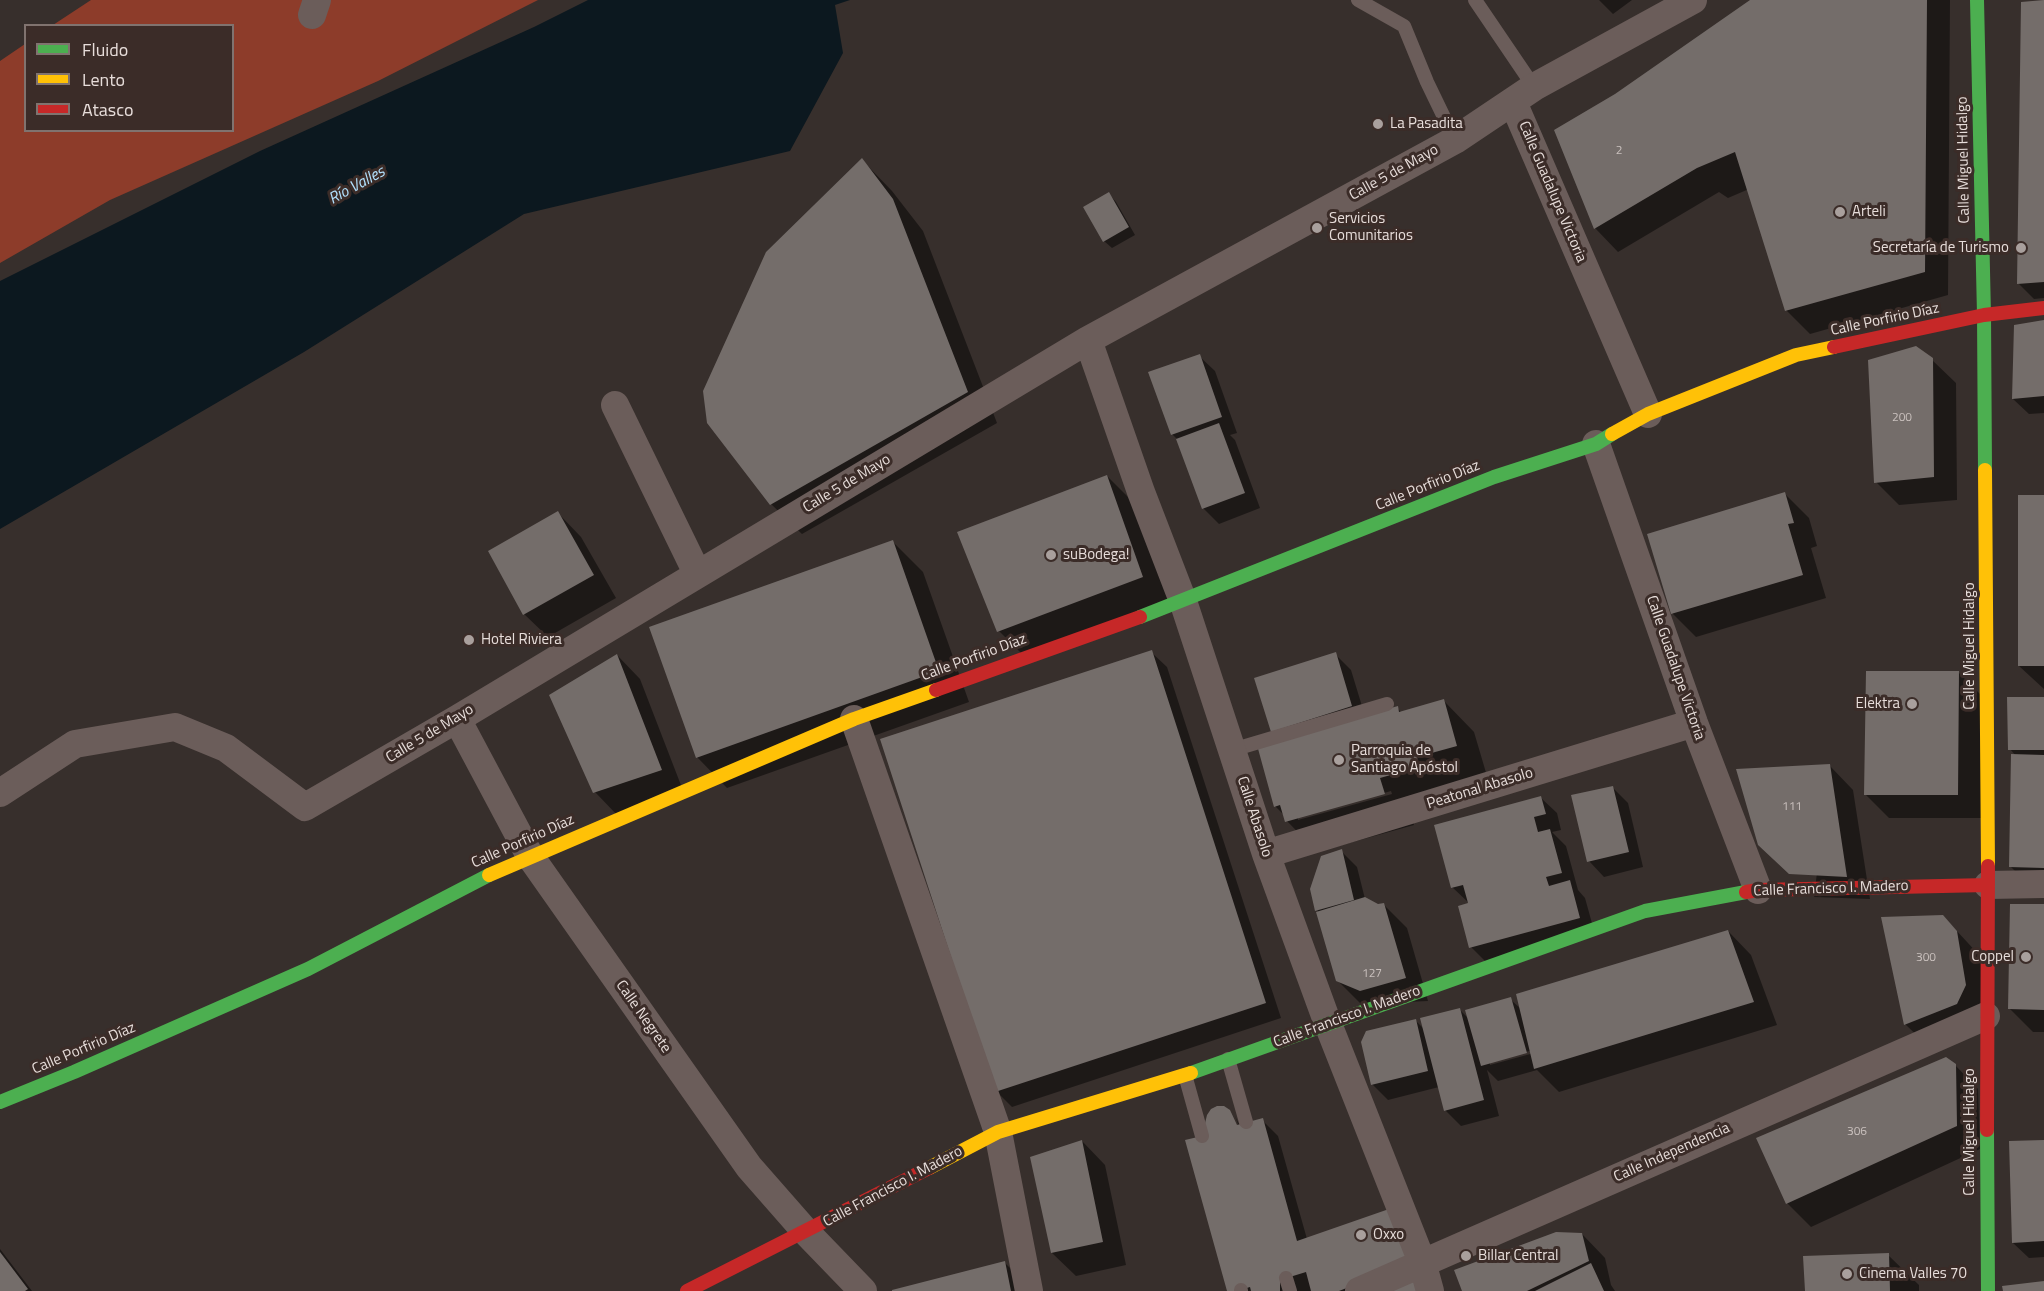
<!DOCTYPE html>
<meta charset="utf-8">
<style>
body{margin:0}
#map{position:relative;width:2044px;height:1291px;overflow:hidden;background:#372f2c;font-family:"Titillium Web",sans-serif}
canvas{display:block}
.legend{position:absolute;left:24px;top:24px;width:210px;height:108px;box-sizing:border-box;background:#3b2c28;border:2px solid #80736f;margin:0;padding:8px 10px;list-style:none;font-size:18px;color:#e7ddda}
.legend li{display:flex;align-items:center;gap:12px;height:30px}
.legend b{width:30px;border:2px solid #80736f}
</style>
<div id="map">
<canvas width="2044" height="1291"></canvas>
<ul class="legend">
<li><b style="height:8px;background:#4caf50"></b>Fluido</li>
<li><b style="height:8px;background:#ffc107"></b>Lento</li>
<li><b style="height:8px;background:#c62828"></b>Atasco</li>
</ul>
</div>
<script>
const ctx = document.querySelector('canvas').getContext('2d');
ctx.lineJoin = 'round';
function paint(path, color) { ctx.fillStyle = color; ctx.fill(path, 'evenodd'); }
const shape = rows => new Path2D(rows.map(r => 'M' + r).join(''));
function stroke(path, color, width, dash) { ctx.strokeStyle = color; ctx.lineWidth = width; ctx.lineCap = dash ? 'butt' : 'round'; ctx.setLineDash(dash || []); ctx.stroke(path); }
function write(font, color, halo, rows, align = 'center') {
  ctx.font = font + ' "Titillium Web",sans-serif'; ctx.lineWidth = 6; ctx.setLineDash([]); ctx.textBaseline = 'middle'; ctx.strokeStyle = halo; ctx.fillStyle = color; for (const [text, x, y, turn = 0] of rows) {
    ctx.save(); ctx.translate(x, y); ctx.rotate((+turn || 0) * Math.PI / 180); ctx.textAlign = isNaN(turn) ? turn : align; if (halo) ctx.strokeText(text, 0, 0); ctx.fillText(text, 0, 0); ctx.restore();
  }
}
const forest = shape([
 [91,0,538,0,378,81,110,200,0,263,0,61,25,44,26,130,232,130,232,26,53,25]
]);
const water = shape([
 [588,0,850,0,835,5,843,53,790,151,524,214,304,352,0,529,0,281,260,151,534,27]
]);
const shadow = shape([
 [1599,0,1632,0,1613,14],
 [1752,0,1950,0,1948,295,1810,334,1786,310,1749,189,1728,198,1719,192,1618,252,1595,228,1615,96],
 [2044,1,2044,298,2034,299,2018,283],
 [862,160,892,191,923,231,997,423,802,534,771,504],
 [1109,194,1116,202,1135,235,1112,248,1104,241],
 [2044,322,2044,413,2029,414,2013,399],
 [1199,356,1215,371,1237,433,1230,435,1235,440,1260,508,1219,524,1203,508,1178,440,1172,434],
 [1932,360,1956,383,1957,500,1899,505,1876,482],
 [1107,476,1138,507,1173,608,1029,661,999,631],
 [1785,494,1809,518,1817,546,1811,548,1826,598,1696,637,1673,614,1649,535],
 [2044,496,2044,689,2019,666],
 [558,513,581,537,616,598,548,637,524,614],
 [892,541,923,572,969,702,727,788,697,757],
 [1151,652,1167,667,1281,1018,1012,1107,996,1091],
 [1335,654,1351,670,1365,716,1397,708,1402,713,1444,701,1474,732,1487,776,1410,808,1414,825,1317,852,1287,821,1285,816,1275,806,1281,740],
 [1391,791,1392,794,1298,820,1298,817],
 [617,655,640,679,684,793,618,816,595,792],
 [1958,672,1982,696,1981,818,1889,818,1865,794],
 [2044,698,2044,890,2034,890,2011,867,2016,756,2010,749],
 [1830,766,1853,790,1870,899,1814,897],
 [1612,787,1628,803,1643,867,1604,877,1589,861],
 [1541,798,1557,813,1561,830,1552,832,1566,846,1578,890,1585,898,1595,934,1487,963,1471,947,1470,904,1452,887],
 [1341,851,1357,867,1365,899,1378,906,1383,904,1407,928,1428,1001,1361,1004,1337,980,1319,912,1317,910],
 [2044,906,2044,1032,2033,1032,2009,1008],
 [1943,916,1980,956,1989,1009,1929,1047,1905,1024],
 [1728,931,1751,955,1777,1025,1559,1092,1537,1070,1498,1081,1487,1070,1499,1116,1461,1126,1445,1110,1439,1087,1388,1100,1372,1084,1415,1020,1425,1030,1460,1010,1469,1019,1510,999,1522,1010],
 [1533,1050,1534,1053,1490,1065,1490,1062],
 [1955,1065,1978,1089,1980,1149,1811,1227,1787,1203,1758,1139],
 [1229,1111,1238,1133,1241,1132,1235,1116,1240,1126,1262,1120,1278,1136,1307,1239,1425,1291,1228,1291,1210,1134],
 [1082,1141,1105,1165,1126,1265,1076,1276,1052,1253],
 [2044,1142,2044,1257,2029,1258,2013,1243],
 [1582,1234,1605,1258,1611,1285,1615,1291,1463,1291],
 [0,1249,32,1291,0,1291],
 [1888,1255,1919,1285,1919,1291,1806,1291],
 [1004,1262,1028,1286,1029,1291,898,1291]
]);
const building = shape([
 [1750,0,1927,0,1925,272,1785,311,1735,152,1697,168,1594,229,1554,130,1615,94],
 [2044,0,2044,282,2017,284,2021,2],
 [862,158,893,199,968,392,770,505,707,423,703,391,766,252],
 [1109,192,1129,227,1103,242,1083,207],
 [2044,320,2044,396,2012,399,2014,325],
 [1916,346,1933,358,1934,477,1874,483,1868,360],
 [1200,354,1222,417,1171,435,1148,372],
 [1219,423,1245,493,1202,509,1176,439],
 [1107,475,1143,577,997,632,957,532],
 [1785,492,1794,523,1788,524,1803,575,1671,614,1647,534],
 [2018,495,2044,495,2044,666,2018,666],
 [558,511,594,575,523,615,488,551],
 [893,540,939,671,696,758,649,627],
 [1152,650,1266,1003,995,1092,880,739],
 [1336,652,1352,706,1271,732,1254,678],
 [617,654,662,770,593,793,549,695],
 [1866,671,1959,671,1958,795,1864,795],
 [2007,697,2044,697,2044,750,2008,750],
 [1444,699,1457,746,1417,757,1419,767,1380,778,1385,794,1285,822,1280,805,1274,807,1257,745,1398,706,1399,712],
 [2011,754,2044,755,2044,868,2009,867],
 [1830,764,1847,877,1789,874,1758,845,1736,769],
 [1613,786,1629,852,1587,862,1571,795],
 [1541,796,1546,814,1534,817,1538,832,1550,829,1562,873,1546,877,1549,886,1570,880,1580,918,1469,948,1458,906,1468,903,1463,885,1451,888,1434,825],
 [1342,849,1354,900,1315,911,1310,889,1321,856],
 [1365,897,1378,904,1384,903,1406,978,1360,991,1336,981,1316,912],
 [2010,904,2044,904,2044,1010,2008,1009],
 [1943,915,1957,931,1966,985,1957,1004,1904,1025,1881,917],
 [1728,930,1754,1002,1534,1069,1516,994],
 [1511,997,1527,1053,1481,1066,1465,1010],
 [1460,1008,1484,1100,1444,1111,1420,1018],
 [1416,1019,1428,1071,1371,1085,1361,1042,1366,1031],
 [1946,1057,1956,1064,1957,1126,1786,1204,1756,1138],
 [1217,1106,1224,1106,1230,1110,1237,1125,1263,1118,1297,1241,1389,1209,1410,1263,1339,1291,1311,1291,1306,1272,1280,1280,1280,1291,1251,1291,1250,1287,1237,1291,1227,1291,1185,1140,1202,1136,1207,1115,1211,1109],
 [1082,1140,1103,1242,1051,1253,1030,1157],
 [2044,1140,2044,1241,2012,1243,2009,1141],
 [1556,1232,1582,1233,1589,1261,1527,1291,1462,1291,1454,1270],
 [0,1252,28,1289,25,1291,0,1291],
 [1889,1253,1890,1291,1805,1291,1803,1256],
 [1005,1261,1011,1291,892,1291,892,1290],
 [1591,1263,1604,1291,1535,1291],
 [1415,1279,1418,1291,1385,1291],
 [2044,1281,2044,1291,2003,1291,2002,1286]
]);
const lane = shape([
 [1358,0,1404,26,1427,82,1455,140],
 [1475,0,1534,87],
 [1232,750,1387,704],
 [1228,1059,1246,1122],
 [1185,1075,1202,1136],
 [1286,1278,1290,1291],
 [1241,1290,1241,1291]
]);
const street = shape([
 [312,15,317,0],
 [1513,102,1648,414],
 [1088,340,1141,492,1183,601,1266,854,1328,1024,1422,1262,1430,1291],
 [615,405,697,573],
 [1596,444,1694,723,1758,890],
 [457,719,530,856,749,1167,806,1232,863,1291],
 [854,719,998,1132,1029,1291],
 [0,793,75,744,175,727,226,748,305,807,457,719,1088,340,1455,140,1534,87,1693,0],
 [1266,854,1694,723],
 [1988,885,2044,884],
 [1359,1291,1986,1016]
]);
const fast = shape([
 [1977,0,1984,315,1985,470],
 [1140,617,1494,477,1596,444,1612,434],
 [1191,1073,1645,911,1746,892],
 [0,1102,74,1072,308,969,489,875],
 [1987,1130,1988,1291]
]);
const slow = shape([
 [1612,434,1648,414,1796,355,1834,347],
 [1985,470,1988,866],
 [489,875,854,719,936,690],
 [929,1168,998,1132,1191,1073]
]);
const jam = shape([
 [1834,347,1984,315,2044,308],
 [936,690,1140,617],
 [1746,892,1758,890,1988,885],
 [1987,1130,1988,866],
 [687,1291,929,1168]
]);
const markers = [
 [1378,124,6,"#a9a09d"],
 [1840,212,6,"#a9a09d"],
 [1317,228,6,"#a9a09d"],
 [2021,248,6,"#a9a09d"],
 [1051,555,6,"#a9a09d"],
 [469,640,6,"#a9a09d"],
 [1912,704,6,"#a9a09d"],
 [1339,760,6,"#a9a09d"],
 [2026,957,6,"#a9a09d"],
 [1361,1235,6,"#a9a09d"],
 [1466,1256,6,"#a9a09d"],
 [1847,1274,6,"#a9a09d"]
];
const numberNames = [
 ["2",1619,151],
 ["200",1902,418],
 ["111",1792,807],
 ["300",1926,958],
 ["127",1372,974],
 ["306",1857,1132]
];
const poiNames = [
 ["La Pasadita",1390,124],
 ["Arteli",1852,212],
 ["Servicios",1329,219],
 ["Comunitarios",1329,236],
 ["Secretaría de Turismo",2009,248,"right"],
 ["suBodega!",1063,555],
 ["Hotel Riviera",481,640],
 ["Elektra",1900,704,"right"],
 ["Parroquia de",1351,751],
 ["Santiago Apóstol",1351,768],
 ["Coppel",2014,957,"right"],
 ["Oxxo",1373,1235],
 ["Billar Central",1478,1256],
 ["Cinema Valles 70",1859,1274]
];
const streetNames = [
 ["Calle Miguel Hidalgo",1964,160,-91],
 ["Calle 5 de Mayo",1394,173,-29],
 ["Calle Guadalupe Victoria",1552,192,67],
 ["Calle Porfirio Díaz",1885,320,-12],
 ["Calle 5 de Mayo",847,484,-31],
 ["Calle Porfirio Díaz",1428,486,-22],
 ["Calle Miguel Hidalgo",1970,646,-90],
 ["Calle Porfirio Díaz",974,658,-20],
 ["Calle Guadalupe Victoria",1675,668,71],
 ["Calle 5 de Mayo",430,734,-31],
 ["Peatonal Abasolo",1480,789,-17],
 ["Calle Abasolo",1254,817,72],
 ["Calle Porfirio Díaz",523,842,-24],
 ["Calle Francisco I. Madero",1831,889,-2],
 ["Calle Negrete",643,1017,55],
 ["Calle Francisco I. Madero",1347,1017,-20],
 ["Calle Porfirio Díaz",84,1049,-23],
 ["Calle Miguel Hidalgo",1970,1132,-90],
 ["Calle Independencia",1672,1153,-24],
 ["Calle Francisco I. Madero",893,1187,-28]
];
const waterNames = [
 ["Río Valles",357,186,-29]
];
paint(forest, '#8d3c2a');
paint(water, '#0c181f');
paint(shadow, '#0007');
paint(building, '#746d6a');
stroke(lane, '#6b5d5a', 14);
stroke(street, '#6b5d5a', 28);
stroke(fast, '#4caf50', 14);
stroke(slow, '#ffc107', 14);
stroke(jam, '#c62828', 14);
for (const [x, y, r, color] of markers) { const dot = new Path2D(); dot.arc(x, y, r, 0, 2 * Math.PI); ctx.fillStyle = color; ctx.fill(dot); stroke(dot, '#3b2c28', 2); }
write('12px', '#cac1be', null, numberNames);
write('15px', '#e7ddda', '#3b2c28', poiNames, 'left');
write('15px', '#e7ddda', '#3b2c28', streetNames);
write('italic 16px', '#b2e1fe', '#3b2c28', waterNames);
</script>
